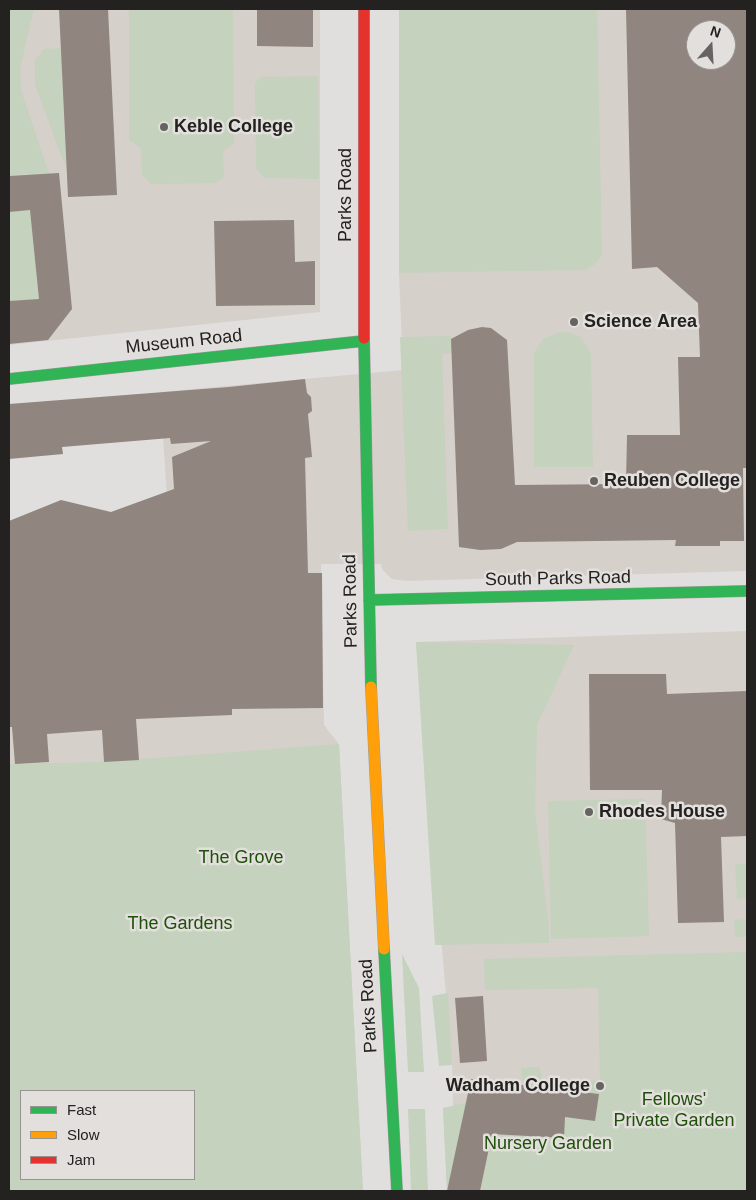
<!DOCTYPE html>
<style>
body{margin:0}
#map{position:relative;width:756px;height:1200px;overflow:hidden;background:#e1dfdd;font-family:Helvetica,sans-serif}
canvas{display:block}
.frame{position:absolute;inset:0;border:10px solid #232221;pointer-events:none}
.legend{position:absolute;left:20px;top:1090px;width:175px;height:90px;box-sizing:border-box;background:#e2dfdc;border:1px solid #969391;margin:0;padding:6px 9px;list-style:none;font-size:15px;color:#232221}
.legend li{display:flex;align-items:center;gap:10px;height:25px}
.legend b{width:25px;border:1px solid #969391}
.north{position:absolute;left:686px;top:20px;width:50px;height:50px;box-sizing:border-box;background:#e2dfdc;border:1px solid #969391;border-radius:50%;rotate:19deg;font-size:14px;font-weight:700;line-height:20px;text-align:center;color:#232221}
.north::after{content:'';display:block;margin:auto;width:18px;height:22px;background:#666463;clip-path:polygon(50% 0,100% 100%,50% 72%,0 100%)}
</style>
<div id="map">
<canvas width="756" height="1200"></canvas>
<div class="frame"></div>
<ul class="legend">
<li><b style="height:6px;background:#30b455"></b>Fast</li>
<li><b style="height:6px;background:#ff9f0a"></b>Slow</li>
<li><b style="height:6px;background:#e5322d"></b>Jam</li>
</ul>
<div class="north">N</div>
</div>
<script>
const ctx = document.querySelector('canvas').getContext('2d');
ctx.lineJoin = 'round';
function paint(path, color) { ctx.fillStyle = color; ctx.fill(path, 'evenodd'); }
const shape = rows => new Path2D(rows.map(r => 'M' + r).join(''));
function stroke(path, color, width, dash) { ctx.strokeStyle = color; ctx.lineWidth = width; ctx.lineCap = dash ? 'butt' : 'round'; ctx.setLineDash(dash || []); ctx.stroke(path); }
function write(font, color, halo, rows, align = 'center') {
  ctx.font = font + ' Helvetica,sans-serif'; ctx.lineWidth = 5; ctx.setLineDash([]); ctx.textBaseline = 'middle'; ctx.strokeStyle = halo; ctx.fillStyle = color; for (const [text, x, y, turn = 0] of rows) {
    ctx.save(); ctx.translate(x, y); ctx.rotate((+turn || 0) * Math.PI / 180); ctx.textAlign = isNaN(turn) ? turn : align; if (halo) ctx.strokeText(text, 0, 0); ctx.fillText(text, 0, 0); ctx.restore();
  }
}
const built = shape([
 [9,9,320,9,320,312,9,345],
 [399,9,747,9,747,571,406,581,392,579,382,569,381,564,321,564,324,725,339,744,363,1191,9,1191,9,582,172,571,160,392,403,370,399,273],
 [696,30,726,30,726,60,696,60],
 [21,1091,194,1091,194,1179,21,1179],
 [747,631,747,1191,447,1191,443,1108,453,1107,452,1065,416,642]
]);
const green = shape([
 [9,9,34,9,20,68,21,90,47,168,61,200,30,174,9,175],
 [129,9,233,9,234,143,223,151,224,176,216,183,151,184,142,175,141,148,129,140],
 [399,9,597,9,602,255,595,264,585,270,399,273],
 [61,48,66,168,35,85,35,60,44,49],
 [318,76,319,179,264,178,256,168,255,83,261,77],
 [30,210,39,299,9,301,9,212],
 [561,332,571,333,581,337,591,354,593,467,534,467,534,353,544,338],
 [451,336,452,353,442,354,448,529,408,531,400,337],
 [416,642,574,645,537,725,535,812,548,918,549,943,435,945],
 [339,744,363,1191,9,1191,9,764,104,762],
 [21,1091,194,1091,194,1179,21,1179],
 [645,799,649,936,551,939,548,801],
 [747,864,747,898,737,899,735,864],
 [747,919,747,937,735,937,734,920],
 [747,952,747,1191,480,1191,497,1111,466,1104,447,1191,443,1108,466,1103,518,1108,523,1084,521,1068,539,1067,542,1079,600,1081,598,988,485,990,484,959],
 [402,954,419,988,424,1072,408,1072],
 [448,993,452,1065,439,1066,432,996],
 [408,1109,425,1109,428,1191,411,1191]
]);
const building = shape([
 [59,9,108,9,117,195,68,197],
 [257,9,313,9,313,47,257,46],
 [626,9,747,9,747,468,743,468,744,541,720,541,720,546,675,546,676,540,517,542,501,549,480,550,459,547,451,339,468,330,482,327,491,328,507,340,515,485,626,484,627,435,680,435,678,357,700,357,698,303,657,267,632,269],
 [696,30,726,30,726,60,696,60],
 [59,173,72,309,48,340,9,344,9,301,39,299,30,210,9,212,9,176],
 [294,220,295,262,315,261,315,305,216,306,214,221],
 [305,379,307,393,311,397,312,411,308,414,312,457,305,458,308,573,322,573,323,708,232,709,232,715,136,719,139,760,104,762,102,730,47,734,49,762,15,764,12,727,9,727,9,521,61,500,111,512,174,489,172,457,211,441,171,444,170,438,62,447,63,454,9,459,9,404,229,387],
 [589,674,666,674,667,694,747,691,747,836,721,837,724,922,678,923,675,823,661,819,662,790,590,790],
 [483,996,487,1061,460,1063,455,998],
 [471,1079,599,1094,595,1121,565,1117,564,1138,492,1134,480,1191,447,1191]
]);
const fast = shape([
 [364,338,371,687],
 [9,379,363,341],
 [369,600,747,591],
 [384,949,397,1191]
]);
const slow = shape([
 [371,687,384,949]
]);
const jam = shape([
 [364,338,364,9]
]);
const markers = [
 [164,127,5,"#666463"],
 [574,322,5,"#666463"],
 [594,481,5,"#666463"],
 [589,812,5,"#666463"],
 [600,1086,5,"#666463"]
];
const poiNames = [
 ["Keble College",174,127],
 ["Science Area",584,322],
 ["Reuben College",604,481],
 ["Rhodes House",599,812],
 ["Wadham College",590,1086,"right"]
];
const streetNames = [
 ["Parks Road",346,195,-90],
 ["Museum Road",184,342,-6],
 ["South Parks Road",558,579,-1],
 ["Parks Road",351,601,-91],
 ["Parks Road",369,1006,-93]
];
const parkNames = [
 ["The Grove",241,858],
 ["The Gardens",180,924],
 ["Fellows'",674,1100],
 ["Private Garden",674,1121],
 ["Nursery Garden",548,1144]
];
paint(built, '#d6d0ca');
paint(green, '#c4d2be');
paint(building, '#90857f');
stroke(fast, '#9e9d9c', 12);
stroke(slow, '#9e9d9c', 12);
stroke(jam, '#9e9d9c', 12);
stroke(fast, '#30b455', 11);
stroke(slow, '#ff9f0a', 11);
stroke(jam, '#e5322d', 11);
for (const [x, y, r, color] of markers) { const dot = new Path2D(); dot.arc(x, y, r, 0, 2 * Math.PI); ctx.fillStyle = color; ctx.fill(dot); stroke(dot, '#e2dfdc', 2); }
write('bold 18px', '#232221', '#e2dfdc', poiNames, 'left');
write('18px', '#232221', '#e2dfdc', streetNames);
write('18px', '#1e5009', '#e2dfdc', parkNames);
</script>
